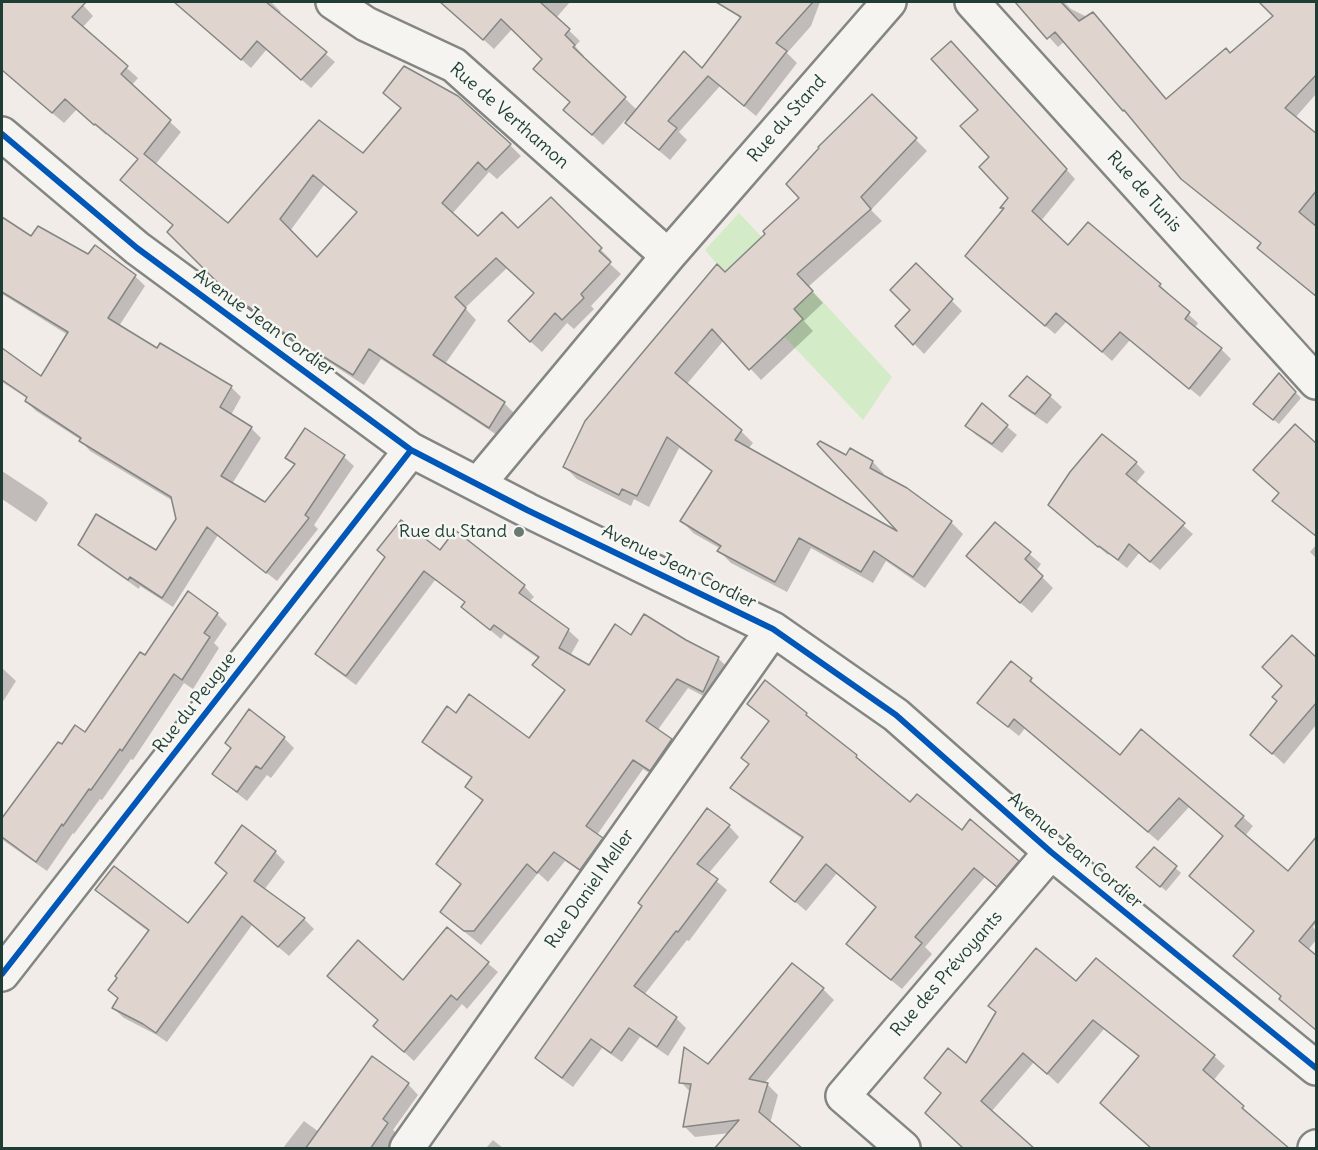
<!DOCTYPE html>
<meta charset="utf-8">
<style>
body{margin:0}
#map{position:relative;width:1318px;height:1150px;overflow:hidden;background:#f2ece8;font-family:Delius,sans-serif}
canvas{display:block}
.frame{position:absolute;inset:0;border:3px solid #1f3d34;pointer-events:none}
</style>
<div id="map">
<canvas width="1318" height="1150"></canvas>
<div class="frame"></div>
</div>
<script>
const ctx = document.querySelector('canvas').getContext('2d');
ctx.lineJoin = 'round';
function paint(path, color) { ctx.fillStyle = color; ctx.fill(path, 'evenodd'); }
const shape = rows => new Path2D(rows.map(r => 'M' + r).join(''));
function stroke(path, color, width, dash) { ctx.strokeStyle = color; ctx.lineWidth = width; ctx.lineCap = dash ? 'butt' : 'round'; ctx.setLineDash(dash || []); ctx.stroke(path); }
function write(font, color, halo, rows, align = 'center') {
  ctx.font = font + ' Delius,sans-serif'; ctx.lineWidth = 5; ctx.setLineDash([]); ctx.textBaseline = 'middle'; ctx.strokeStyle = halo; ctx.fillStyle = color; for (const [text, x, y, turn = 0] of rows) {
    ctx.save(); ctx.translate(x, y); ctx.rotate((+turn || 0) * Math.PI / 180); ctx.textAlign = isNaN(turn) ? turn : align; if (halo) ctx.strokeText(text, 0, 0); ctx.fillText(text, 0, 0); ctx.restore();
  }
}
const green = shape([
 [739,213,813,291,892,377,863,420,724,273,705,250]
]);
const shadow = shape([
 [2,2,78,2,83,5,93,16,82,28,138,78,131,86,181,132,155,165,228,225,319,122,364,155,510,145,521,156,497,179,489,172,452,214,478,238,518,230,551,199,611,260,609,263,621,274,591,306,594,309,574,329,567,323,542,352,520,332,535,293,508,267,465,308,476,320,445,364,504,403,515,414,500,437,381,359,364,385,327,361,325,364,236,299,169,232,174,226,122,180,139,160,107,134,106,135,77,109,64,123,2,70],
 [324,185,358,213,317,259,290,231],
 [186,2,271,2,281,12,279,14,335,62,311,88,267,49,251,68,183,7],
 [449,2,570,2,556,18,580,41,575,46,584,56,583,58,637,110,702,70,741,19,732,11,739,2,820,2,811,26,787,53,797,63,756,116,720,86,679,132,687,140,670,160,638,133,625,120,603,145,576,120,572,102,544,59,513,28,494,49,466,24,458,10],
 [1017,2,1064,2,1071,9,1089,18,1167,100,1231,54,1275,17,1276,7,1271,2,1316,2,1316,94,1295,118,1316,135,1316,297,1269,257,1262,244,1193,188,1065,41,1058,47],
 [961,53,1075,179,1041,221,1068,247,1160,285,1169,294,1168,296,1198,323,1194,329,1221,349,1231,359,1200,397,1130,340,1112,361,1067,321,1055,334,1012,298,1004,210,1002,207,1010,198,991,158,980,110],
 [872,96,927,151,871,210,882,221,808,287,823,303,804,321,813,331,761,380,724,340,686,385,741,431,753,443,748,449,902,535,847,457,873,462,884,474,883,476,951,522,963,534,925,588,886,561,873,583,811,548,787,592,731,563,719,551,721,549,693,533,682,521,712,472,679,448,649,507,634,499,631,506,577,479,565,467,726,274,801,198],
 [2,219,32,238,89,256,135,276,145,286,119,326,158,350,231,387,241,397,231,415,251,428,261,438,232,484,265,504,296,466,287,457,306,430,344,457,354,466,314,525,318,529,277,581,218,535,173,607,140,586,139,589,90,555,80,545,157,552,178,520,173,501,90,451,81,441,81,440,36,411,26,401,28,399,2,382,2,350,41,378,68,335,2,294],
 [916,265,962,311,924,354,897,326,912,310],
 [1279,376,1301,398,1279,424,1260,409],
 [1027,378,1050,396,1062,407,1047,424,1022,407,1011,396],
 [983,406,1017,435,1002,453,976,435,967,426],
 [1136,463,1145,472,1135,484,1193,534,1160,570,1139,553,1127,568,1109,554,1108,555,1059,514],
 [2,471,43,498,48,503,36,522,2,499],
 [995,524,1041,564,1036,571,1053,588,1032,613,979,567],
 [1316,545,1316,558,1310,552],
 [440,552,524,586,534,597,529,602,568,630,579,640,570,656,589,667,631,637,685,642,718,658,728,668,713,701,688,688,657,731,671,741,681,751,660,780,643,769,597,835,612,849,591,879,565,861,548,882,538,873,481,945,452,922,442,912,462,885,438,864,483,802,467,787,473,779,434,752,424,741,456,715,530,740,565,691,544,675,534,665,539,659,504,634,501,639,474,617,466,603,435,580,356,685,327,664,317,654],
 [217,614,227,624,214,643,219,648,193,689,184,683,133,760,131,759,102,800,100,799,74,834,73,833,47,871,4,841,2,838,2,821,31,779,62,747,85,734,145,657],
 [1316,660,1316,725,1284,764,1263,745],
 [2,668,16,681,2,703],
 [1031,680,1040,689,1039,691,1120,757,1243,817,1253,826,1245,836,1289,873,1316,838,1316,923,1313,927,1316,931,1316,940,1308,950,1282,997,1245,965,1256,931,1224,837,1189,807,1158,841,1025,728,1019,736,989,712],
 [749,704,806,714,816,725,856,756,910,804,1018,862,1028,872,1008,896,985,877,925,947,932,954,902,989,858,954,877,908,837,873,806,911,772,882,803,839,742,798,732,788,750,765,770,722],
 [284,738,294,748,271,778,267,775,247,801,224,783,214,773,233,748],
 [729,826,739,837,708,874,727,890,689,941,687,940,644,995,676,1018,686,1028,668,1056,640,1037,622,1062,602,1048,573,1087,547,1068,537,1058,643,907],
 [1154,849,1181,873,1166,891,1144,872],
 [275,852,285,862,264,890,304,919,314,929,289,956,252,925,167,1042,155,1034,124,1018,113,1008,119,1000,110,990,149,932,107,900,97,890,189,925,228,874,217,863],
 [447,929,498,972,467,1009,462,1004,414,1061,375,1026,403,982],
 [1076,983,1214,1056,1225,1066,1213,1081,1253,1117,1252,1119,1140,1058,1104,1029,1058,1084,1034,1062,991,1112,967,1148,966,1066],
 [823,989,834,1000,764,1084,767,1084,778,1095,770,1123,730,1133,695,1137,685,1127,691,1093,681,1082,708,1066],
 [408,1084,418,1095,393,1130,398,1135,388,1148,283,1148,304,1121,319,1132],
 [493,1140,503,1148,486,1148]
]);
const building = shape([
 [2,2,86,2,72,17,128,66,121,74,171,120,144,154,228,223,319,120,363,153,401,108,383,93,404,66,458,96,511,144,486,170,478,162,442,203,478,236,502,212,518,228,551,197,602,248,599,251,611,262,581,294,584,298,562,320,555,313,530,342,508,321,534,293,496,258,455,297,466,308,433,355,505,402,489,428,369,349,353,375,316,352,313,354,223,288,167,232,173,225,120,180,138,159,95,124,94,125,65,99,52,113,2,70,2,2],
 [313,175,357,212,317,257,280,219,313,175],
 [174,2,266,2,327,52,301,80,257,41,241,60,174,2],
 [440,2,540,2,570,29,565,35,575,45,573,47,626,97,592,135,563,110,570,102,533,69,542,59,501,19,483,40,440,2],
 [716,2,813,2,776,43,787,51,744,106,708,76,668,121,677,128,659,150,625,123,684,51,702,68,741,17,716,2],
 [1015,2,1061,2,1079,21,1093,12,1166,99,1226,48,1230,53,1273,16,1259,2,1317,2,1317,74,1285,108,1317,134,1317,190,1299,212,1317,227,1317,297,1257,248,1261,243,1181,179,1124,110,1123,111,1055,32,1047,39,1015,2],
 [951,41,1067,169,1032,211,1068,245,1088,222,1161,284,1159,286,1190,312,1185,319,1222,348,1189,389,1120,332,1102,352,1056,313,1045,326,1003,290,965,256,1004,208,1000,208,1008,198,979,167,989,157,960,126,978,110,931,59,951,41],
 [872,94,917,138,861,197,871,209,797,274,813,291,794,309,803,319,749,370,712,329,675,373,742,430,735,440,897,531,817,444,820,441,846,455,850,448,873,461,870,468,907,488,952,521,913,577,874,551,861,572,799,538,775,582,717,551,721,546,680,521,712,471,667,437,637,496,622,489,619,495,563,467,585,421,717,264,725,272,765,234,763,231,799,198,786,184,819,148,818,147,872,94],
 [2,217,31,236,38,226,88,254,95,245,136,275,108,318,157,348,160,343,232,386,220,407,252,427,221,476,265,502,295,464,285,458,305,428,345,455,305,515,309,518,266,573,207,527,162,598,130,577,128,580,78,545,96,514,156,550,176,519,171,497,79,441,81,438,25,401,27,397,2,380,2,348,41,376,68,332,2,292,2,217],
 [916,263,953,299,913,345,895,326,910,310,890,290,916,263],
 [1279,373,1296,392,1273,420,1253,404,1279,373],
 [1027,376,1051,395,1035,414,1009,396,1027,376],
 [982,403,1008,425,992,444,965,426,982,403],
 [1295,424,1317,444,1317,537,1272,501,1279,493,1253,470,1295,424],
 [1102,434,1137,462,1126,474,1185,523,1150,562,1129,544,1118,560,1099,546,1098,547,1048,505,1070,472,1102,434],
 [401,520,440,550,455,530,525,585,519,593,569,629,559,648,589,665,615,624,631,635,644,614,686,640,719,657,703,692,677,679,646,721,672,739,650,771,633,760,586,826,603,838,580,870,554,852,537,873,527,864,474,931,464,931,440,912,461,884,436,864,483,800,465,787,472,777,422,742,447,706,456,713,469,694,529,738,565,690,532,665,539,657,494,625,490,630,461,607,465,602,424,571,346,676,315,654,385,557,377,550,401,520],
 [995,522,1031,552,1025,559,1043,576,1020,603,966,556,995,522],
 [188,591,218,613,204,633,210,637,182,680,174,674,122,751,120,749,91,790,89,789,63,826,62,824,36,862,2,837,2,818,58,742,62,744,75,725,85,732,140,652,145,655,188,591],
 [1292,635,1317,658,1317,702,1272,754,1250,735,1277,701,1272,697,1282,686,1262,667,1292,635],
 [1011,661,1032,678,1030,681,1120,755,1141,729,1244,816,1235,826,1288,871,1317,836,1317,919,1299,941,1317,956,1317,1031,1279,999,1281,996,1233,956,1254,931,1189,876,1223,836,1179,798,1148,832,1014,719,1008,727,977,703,1011,661],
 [765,680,807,713,806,715,857,755,856,757,910,802,917,794,962,830,970,819,1019,861,997,887,974,868,915,937,922,943,891,980,846,944,876,907,826,864,795,902,770,882,803,837,730,788,749,764,741,758,769,721,747,704,765,680],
 [249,709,285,737,261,769,256,766,237,792,212,774,231,748,225,743,249,709],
 [707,808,730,825,697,864,718,879,678,932,676,931,634,986,677,1017,657,1047,629,1028,611,1053,591,1039,562,1078,535,1058,642,906,638,903,707,808],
 [242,825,276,851,254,881,305,918,278,947,242,916,156,1033,143,1024,112,1008,118,998,108,990,117,978,115,976,149,930,95,890,114,866,188,923,227,873,215,863,242,825],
 [1154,847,1177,866,1160,887,1136,867,1154,847],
 [447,927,489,962,457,1000,451,995,404,1052,373,1026,378,1020,327,976,358,940,403,980,447,927],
 [1036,948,1076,981,1096,958,1215,1055,1203,1070,1244,1106,1242,1108,1290,1149,1152,1149,1100,1103,1139,1056,1093,1020,1047,1074,1023,1053,981,1101,1035,1149,964,1149,925,1113,941,1093,924,1078,948,1048,966,1063,996,1012,988,1006,1036,948],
 [792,963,824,988,749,1079,768,1083,759,1112,803,1149,714,1149,739,1120,683,1127,691,1084,679,1083,684,1047,708,1064,792,963],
 [372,1056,409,1083,383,1119,388,1123,370,1149,305,1149,372,1056]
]);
const minor = shape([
 [333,2,366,24,454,65,668,256],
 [972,2,1316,382],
 [2,134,137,248,411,450,527,510,773,629,896,715,1051,852,1316,1068],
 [478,484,668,256,889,2],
 [2,974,411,450],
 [407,1148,773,629],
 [903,1148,843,1096,1051,852],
 [1315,1148,1316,1147]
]);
const cycleway = shape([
 [2,134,137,248,411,450,527,510,773,629,896,715,1051,852,1316,1068],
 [2,974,411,450]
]);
const markers = [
 [519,532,6,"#697a73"]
];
const streetNames = [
 ["Rue de Verthamon",509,116,41],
 ["Rue du Stand",787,119,-49],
 ["Rue de Tunis",1144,192,48],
 ["Avenue Jean Cordier",264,323,36],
 ["Avenue Jean Cordier",679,567,26],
 ["Rue du Peugue",195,703,-52],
 ["Avenue Jean Cordier",1075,851,40],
 ["Rue Daniel Meller",590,889,-55],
 ["Rue des Prévoyants",947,974,-49]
];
const poiNames = [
 ["Rue du Stand",507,532]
];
paint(green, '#d3ebc6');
paint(shadow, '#0003');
paint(building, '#e0d4cf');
stroke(building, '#838683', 1.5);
stroke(minor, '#838683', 38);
stroke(minor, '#f5f4f1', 33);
stroke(cycleway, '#0057b8', 6);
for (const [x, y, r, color] of markers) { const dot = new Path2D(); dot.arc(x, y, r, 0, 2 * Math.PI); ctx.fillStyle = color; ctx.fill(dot); stroke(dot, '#f6f6f2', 2); }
write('18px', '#1f3d34', '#f6f6f2', streetNames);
write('18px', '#1f3d34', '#f6f6f2', poiNames, 'right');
</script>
